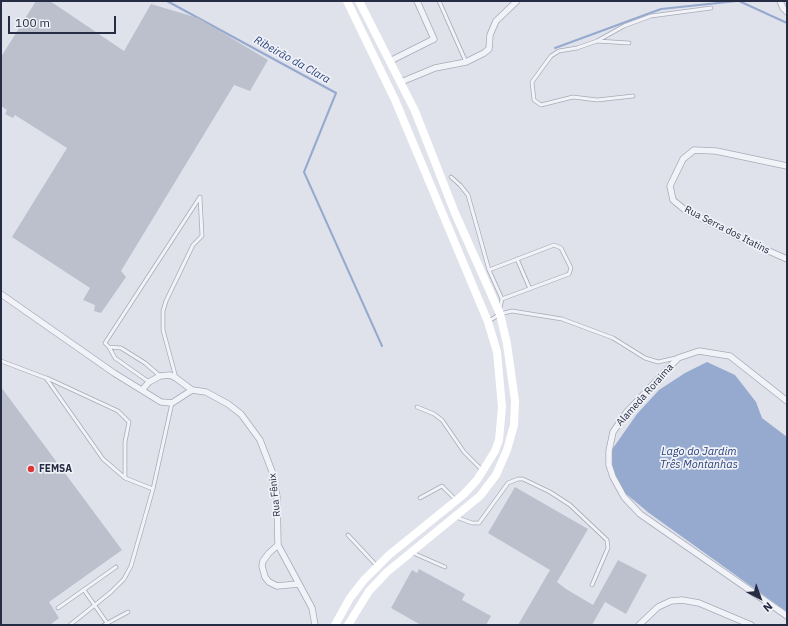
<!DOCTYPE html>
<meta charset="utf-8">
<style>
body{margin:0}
#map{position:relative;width:788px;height:626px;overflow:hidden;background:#dfe2ea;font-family:"IBM Plex Sans",sans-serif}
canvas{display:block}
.frame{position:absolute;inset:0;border:2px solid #262c43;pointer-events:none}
.north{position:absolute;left:740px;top:578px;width:40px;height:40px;-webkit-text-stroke:3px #eff1f7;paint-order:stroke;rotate:139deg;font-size:11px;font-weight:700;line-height:16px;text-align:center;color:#262c43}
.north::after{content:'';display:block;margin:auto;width:14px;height:18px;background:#262c43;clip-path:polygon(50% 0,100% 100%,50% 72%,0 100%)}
.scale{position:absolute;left:8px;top:16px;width:108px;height:18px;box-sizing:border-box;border:2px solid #262c43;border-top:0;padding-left:5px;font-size:12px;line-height:14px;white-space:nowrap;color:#262c43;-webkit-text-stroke:3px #eff1f7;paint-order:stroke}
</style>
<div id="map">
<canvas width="788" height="626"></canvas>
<div class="frame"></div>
<div class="north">N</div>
<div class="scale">100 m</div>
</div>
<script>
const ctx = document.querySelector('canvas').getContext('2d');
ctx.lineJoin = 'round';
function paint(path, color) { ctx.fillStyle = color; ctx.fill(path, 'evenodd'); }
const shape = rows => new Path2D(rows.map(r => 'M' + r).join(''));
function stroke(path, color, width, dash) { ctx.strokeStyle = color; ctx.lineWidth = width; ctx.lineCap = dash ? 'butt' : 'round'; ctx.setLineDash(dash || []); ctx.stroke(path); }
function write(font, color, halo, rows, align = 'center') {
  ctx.font = font + ' "IBM Plex Sans",sans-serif'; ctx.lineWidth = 3.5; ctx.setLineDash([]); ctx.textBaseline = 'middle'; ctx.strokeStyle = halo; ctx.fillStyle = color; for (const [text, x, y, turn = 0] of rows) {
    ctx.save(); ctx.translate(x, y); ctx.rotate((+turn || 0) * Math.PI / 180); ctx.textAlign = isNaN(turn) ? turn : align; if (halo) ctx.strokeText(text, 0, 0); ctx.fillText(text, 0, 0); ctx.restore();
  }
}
const water = shape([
 [707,362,735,375,756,402,762,418,787,437,787,612,649,513,625,493,612,471,611,451,637,414,659,390,685,373]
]);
const stream = shape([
 [167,1,336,93,304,172,382,346],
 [739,1,787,23],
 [555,48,661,9,737,1]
]);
const building = shape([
 [36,1,50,1,124,51,151,4,198,18,268,60,250,91,234,85,121,271,126,277,101,313,94,311,95,305,83,300,90,288,12,237,67,148,15,115,13,118,5,114,7,110,1,106,1,57],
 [1,387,122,550,49,602,59,618,50,625,1,625],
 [515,487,588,529,557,582,566,589,593,605,618,560,647,575,626,614,605,602,592,625,518,625,550,570,488,533],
 [419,569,465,594,462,600,491,616,486,625,421,625,391,608,412,570,417,573]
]);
const lane = shape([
 [439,1,466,62],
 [597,41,629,43],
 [633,96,597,100,573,97,541,105,534,100,532,82,551,56,559,51,577,48,597,41,624,26,651,16,711,8],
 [451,177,460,185,468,195,489,270,502,299,500,308],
 [517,259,530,289],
 [489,270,554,245,561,248,571,268,569,274,502,299],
 [489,321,500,314,512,311,562,319,613,338,645,358,658,362,676,358],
 [109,347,121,348,145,363,160,376],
 [1,361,46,378,103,459,125,478,153,489],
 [47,378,118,411,129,422,125,442,125,477],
 [176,378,163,330,163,311,166,301,193,245,202,236,200,197],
 [149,382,115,358,109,347,105,343,200,197],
 [417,407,434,414,442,420,464,452,482,470],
 [420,498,442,486,455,499],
 [456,517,472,523,479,523,508,483,518,479,523,479,550,492,570,505,607,540,608,548,592,585],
 [348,535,377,566],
 [413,553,445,567],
 [84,590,107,623],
 [58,608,116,567],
 [70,625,111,592,124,579,131,566,153,489,172,403],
 [104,625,128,612]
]);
const street = shape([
 [780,1,783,8,787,12],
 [390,61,434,39,417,1],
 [401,82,435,68,466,62,484,53,489,49,490,35,496,21,517,1],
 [787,166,716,151,694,150,683,159,670,186,673,200,685,210,746,241,787,259],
 [1,294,114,373,161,402,172,403,192,390],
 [142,390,149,382,160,376,170,375,176,378,192,390],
 [192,390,206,392,228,404,241,414,260,440,273,474,277,497,278,545,312,608,315,625],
 [787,401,730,356,699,351,678,358,626,413,613,432,609,451,609,465,613,477,624,497,640,514,787,616],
 [278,545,269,553,263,561,262,566,265,577,269,582,277,586,298,584],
 [639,625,658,607,671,601,682,600,699,603,751,625]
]);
const secondary = shape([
 [335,625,350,598,364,580,389,555,463,495,477,480,495,451,499,440,502,407,497,352,488,322,395,100,347,1],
 [348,625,369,591,387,572,480,496,496,475,507,450,514,425,515,401,507,344,500,314,455,213,415,111,359,1]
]);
const markers = [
 [31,469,4,"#dd3637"]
];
const streetNames = [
 ["Rua Serra dos Itatins",727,230,27],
 ["Alameda Roraima",645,395,-48],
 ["Rua Fênix",275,495,-96]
];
const poiNames = [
 ["FEMSA",39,469]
];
const waterNames = [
 ["Ribeirão da Clara",292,60,29],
 ["Lago do Jardim",699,452],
 ["Três Montanhas",699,465]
];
paint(water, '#96a9ce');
stroke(stream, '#96a9ce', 2);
paint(building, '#bcc0cd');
stroke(lane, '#a8abb8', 4.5);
stroke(street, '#a8abb8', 7);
stroke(lane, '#f2f3f8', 3);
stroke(street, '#f2f3f8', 5.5);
stroke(secondary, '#fff', 8);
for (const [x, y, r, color] of markers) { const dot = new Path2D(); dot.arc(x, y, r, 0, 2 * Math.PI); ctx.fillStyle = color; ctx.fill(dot); stroke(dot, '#eff1f7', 1.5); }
write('10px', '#262c43', '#eff1f7', streetNames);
write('bold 10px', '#262c43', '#eff1f7', poiNames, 'left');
write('italic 11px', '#2b447c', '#eff1f7', waterNames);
</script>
